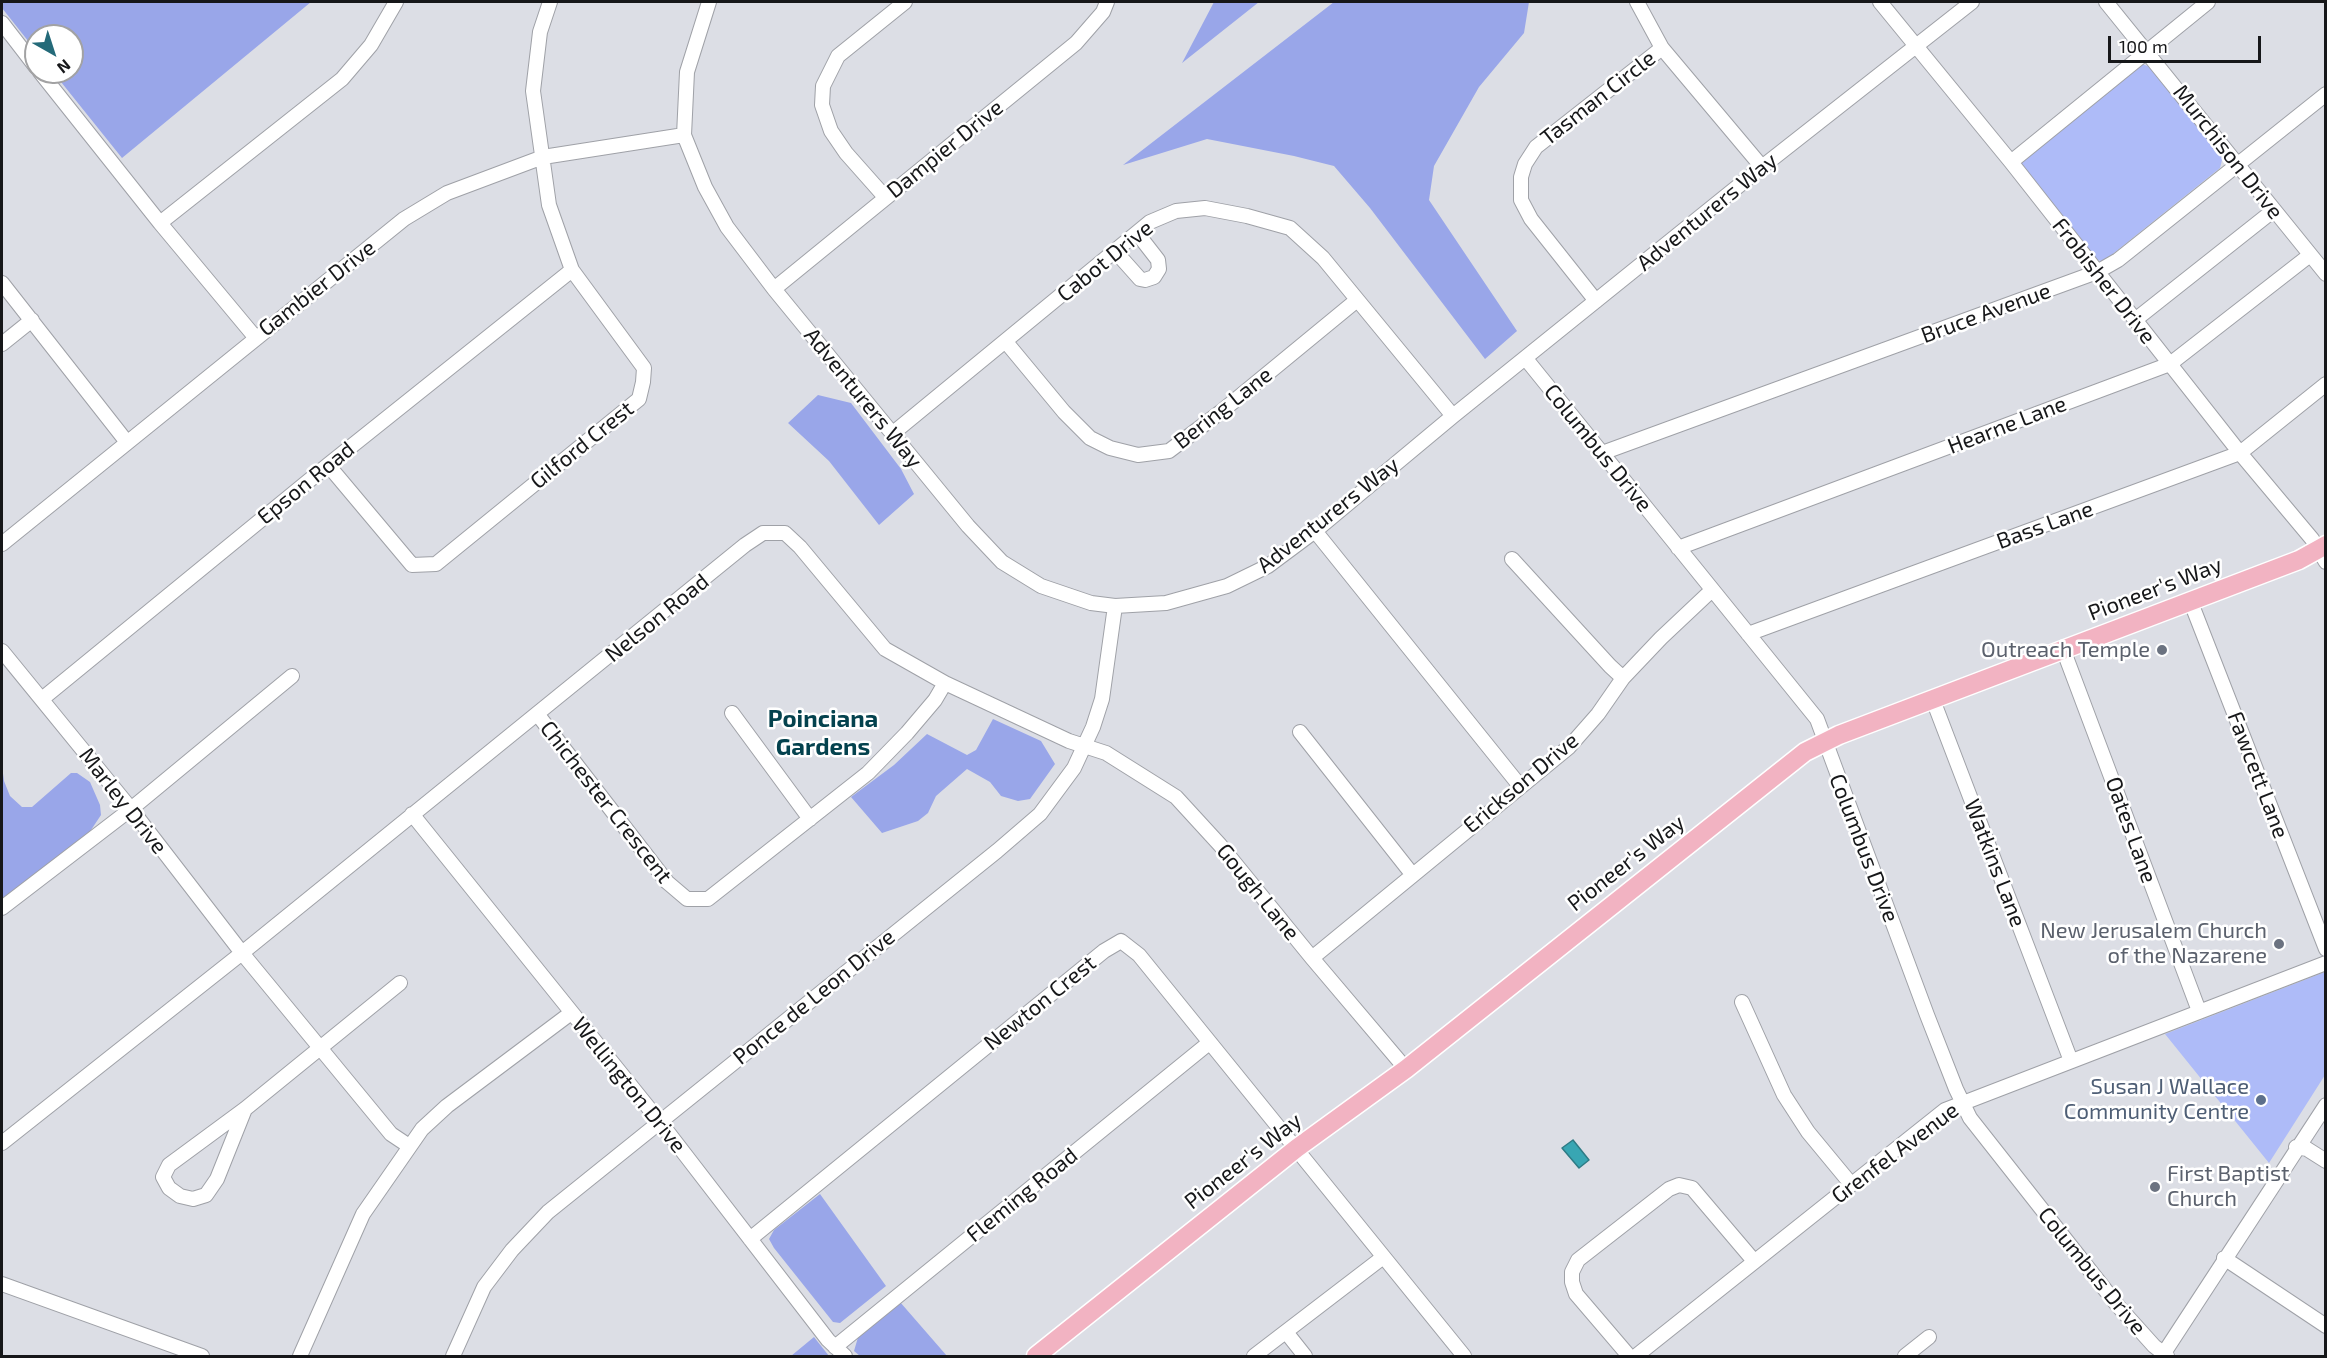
<!DOCTYPE html>
<style>
body{margin:0}
#map{position:relative;width:2327px;height:1358px;overflow:hidden;background:#dcdee5;font-family:"Exo 2",sans-serif}
canvas{display:block}
.frame{position:absolute;inset:0;border:3px solid #161719;pointer-events:none}
.north{position:absolute;left:24px;top:24px;width:60px;height:60px;box-sizing:border-box;background:#fff;border:2px solid #a2a2a3;border-radius:50%;rotate:141deg;font-size:16px;font-weight:700;line-height:24px;text-align:center;color:#161719}
.north::after{content:'';display:block;margin:auto;width:21px;height:27px;background:#246a79;clip-path:polygon(50% 0,100% 100%,50% 72%,0 100%)}
.scale{position:absolute;left:2108px;top:36px;width:153px;height:27px;box-sizing:border-box;border:3px solid #161719;border-top:0;padding-left:8px;font-size:18px;line-height:21px;white-space:nowrap;color:#161719;-webkit-text-stroke:4px #fff;paint-order:stroke}
</style>
<div id="map">
<canvas width="2327" height="1358"></canvas>
<div class="frame"></div>
<div class="north">N</div>
<div class="scale">100 m</div>
</div>
<script>
const ctx = document.querySelector('canvas').getContext('2d');
ctx.lineJoin = 'round';
function paint(path, color) { ctx.fillStyle = color; ctx.fill(path, 'evenodd'); }
const shape = rows => new Path2D(rows.map(r => 'M' + r).join(''));
function stroke(path, color, width, dash) { ctx.strokeStyle = color; ctx.lineWidth = width; ctx.lineCap = dash ? 'butt' : 'round'; ctx.setLineDash(dash || []); ctx.stroke(path); }
function write(font, color, halo, rows, align = 'center') {
  ctx.font = font + ' "Exo 2",sans-serif'; ctx.lineWidth = 5; ctx.setLineDash([]); ctx.textBaseline = 'middle'; ctx.strokeStyle = halo; ctx.fillStyle = color; for (const [text, x, y, turn = 0] of rows) {
    ctx.save(); ctx.translate(x, y); ctx.rotate((+turn || 0) * Math.PI / 180); ctx.textAlign = isNaN(turn) ? turn : align; if (halo) ctx.strokeText(text, 0, 0); ctx.fillText(text, 0, 0); ctx.restore();
  }
}
const green = shape([
 [2142,64,2150,67,2223,156,2220,168,2109,257,2101,261,2094,259,2020,167,2023,157],
 [2325,972,2325,1075,2269,1163,2165,1034]
]);
const forest = shape([
 [2,2,311,2,122,158,53,72,72,72,72,36,36,36,36,51,2,8],
 [1214,2,1259,2,1182,63],
 [1334,2,1529,2,1524,33,1479,87,1434,166,1429,200,1517,331,1485,359,1370,208,1334,166,1294,156,1207,139,1123,165],
 [818,395,851,403,901,469,914,494,879,525,829,461,788,423],
 [993,719,1041,741,1055,764,1030,799,1018,801,1001,796,990,782,967,769,936,796,928,813,918,821,882,833,851,797,894,765,927,734,967,755,976,750],
 [2,766,4,781,10,796,22,807,32,807,71,773,77,773,90,782,100,805,101,815,87,836,2,902],
 [820,1194,886,1286,840,1323,833,1322,774,1248,769,1239,774,1230],
 [900,1302,947,1356,860,1356,854,1351,859,1334],
 [814,1337,829,1356,791,1356]
]);
const water = shape([
 [1573,1140,1589,1160,1579,1168,1562,1148,1573,1140]
]);
const minor = shape([
 [709,2,687,72,684,135,705,187,727,227,774,289,968,526,1002,562,1041,586,1091,603,1115,606,1166,603,1227,586,1268,566,1315,531,1453,416,1762,167,1972,2],
 [1637,2,1662,48,1762,167],
 [1880,2,2011,162,2240,453,2312,539,2326,562],
 [2106,2,2326,274],
 [2,23,36,67],
 [40,72,160,223,255,337],
 [2011,162,2208,2],
 [885,197,846,153,831,131,822,105,823,86,838,56,905,2],
 [160,223,342,79,371,45,396,2],
 [1115,251,1140,279,1145,280,1154,277,1159,269,1158,260,1137,233],
 [2,283,126,441],
 [774,289,1076,43,1103,12,1107,2],
 [1596,301,1531,219,1521,200,1521,177,1525,164,1536,147,1662,48],
 [2135,320,2274,210],
 [1006,342,1064,412,1090,438,1110,448,1138,455,1169,451,1222,411,1357,300],
 [2,344,32,320],
 [1526,359,1817,719,1927,1015,1956,1089,1970,1118,2118,1306,2154,1346,2167,1356],
 [892,434,1150,222,1176,211,1205,208,1247,216,1290,228,1323,258,1453,416],
 [1602,453,2097,272,2118,260,2326,94],
 [328,465,412,565,436,564,639,399,643,382,644,368,572,270,549,205,533,91,540,32,550,2],
 [1315,531,1520,786],
 [2,544,404,219,447,193,543,157,684,135],
 [1678,548,2170,364,2310,255],
 [1512,559,1610,666,1623,678],
 [2190,600,2326,949],
 [1748,634,2240,453,2326,384],
 [2063,649,2199,1011],
 [2,651,131,809,242,953,391,1134,409,1146],
 [42,699,328,465,572,270],
 [1933,700,2071,1061],
 [732,713,810,819],
 [538,715,667,882,687,899,708,899,868,773,907,733,935,700,945,683],
 [1300,732,1412,874],
 [412,814,660,1122,828,1340,845,1356],
 [2,908,131,809,292,676],
 [1312,958,1569,747,1598,714,1623,678,1661,638,1712,590],
 [1742,1002,1784,1095,1808,1132,1851,1184],
 [245,1109,217,1179,206,1195,193,1199,180,1196,169,1188,163,1177,169,1165,245,1109,400,983],
 [2,1143,242,953,745,545,763,533,785,533,800,547,885,649,945,683,1069,741,1106,753,1176,797,1220,845,1312,958,1406,1069],
 [2296,1147,2307,1149,2326,1161],
 [750,1239,1104,951,1121,941,1139,955,1464,1356],
 [2224,1258,2326,1326],
 [2,1284,202,1356],
 [1286,1332,1305,1356],
 [835,1347,1209,1043],
 [300,1356,363,1214,422,1129,447,1106,571,1013],
 [453,1356,484,1287,512,1250,548,1212,997,851,1040,814,1074,768,1093,727,1102,699,1115,606],
 [1254,1356,1382,1258],
 [1629,1356,1576,1294,1572,1282,1572,1272,1578,1260,1669,1189,1679,1185,1692,1188,1754,1261],
 [1636,1356,1945,1110,2326,963],
 [1905,1356,1929,1337],
 [2162,1356,2326,1105]
]);
const major = shape([
 [1036,1356,1297,1148,1406,1069,1805,752,1839,735,2299,560,2326,545]
]);
const markers = [
 [2162,650,6,"#6b7280"],
 [2279,944,6,"#6b7280"],
 [2261,1100,6,"#5c6f8a"],
 [2155,1187,6,"#6b7280"]
];
const streetNames = [
 ["Tasman Circle",1598,98,-38],
 ["Dampier Drive",945,149,-39],
 ["Murchison Drive",2228,152,52],
 ["Adventurers Way",1707,212,-39],
 ["Cabot Drive",1105,261,-39],
 ["Frobisher Drive",2104,281,52],
 ["Gambier Drive",317,288,-38],
 ["Bruce Avenue",1986,313,-20],
 ["Adventurers Way",863,398,51],
 ["Bering Lane",1223,408,-38],
 ["Hearne Lane",2007,425,-21],
 ["Gilford Crest",582,445,-39],
 ["Columbus Drive",1598,448,51],
 ["Epson Road",306,483,-39],
 ["Adventurers Way",1328,515,-38],
 ["Bass Lane",2045,525,-20],
 ["Pioneer's Way",2155,589,-21],
 ["Nelson Road",657,618,-39],
 ["Fawcett Lane",2258,775,69],
 ["Erickson Drive",1521,783,-40],
 ["Marley Drive",123,801,52],
 ["Chichester Crescent",606,802,52],
 ["Oates Lane",2131,830,70],
 ["Columbus Drive",1864,848,69],
 ["Pioneer's Way",1626,863,-38],
 ["Watkins Lane",1995,863,69],
 ["Gough Lane",1258,892,51],
 ["Ponce de Leon Drive",814,997,-39],
 ["Newton Crest",1040,1003,-39],
 ["Wellington Drive",629,1085,51],
 ["Grenfel Avenue",1895,1153,-37],
 ["Pioneer's Way",1243,1161,-38],
 ["Fleming Road",1022,1195,-39],
 ["Columbus Drive",2092,1271,51]
];
const worshipNames = [
 ["Outreach Temple",2150,650],
 ["New Jerusalem Church",2267,931],
 ["of the Nazarene",2267,956],
 ["First Baptist",2167,1174,"left"],
 ["Church",2167,1199,"left"]
];
const serviceNames = [
 ["Susan J Wallace",2249,1087],
 ["Community Centre",2249,1112]
];
const neighbourhoodNames = [
 ["Poinciana",823,719],
 ["Gardens",823,747]
];
paint(green, '#aebbf8');
paint(forest, '#99a6e9');
paint(water, '#38a6b3');
stroke(water, '#2e7b85', 1.5);
stroke(minor, '#9fa1a7', 16);
stroke(major, '#fff', 21);
stroke(minor, '#fff', 14);
stroke(major, '#f2b3c2', 18);
for (const [x, y, r, color] of markers) { const dot = new Path2D(); dot.arc(x, y, r, 0, 2 * Math.PI); ctx.fillStyle = color; ctx.fill(dot); stroke(dot, '#fff', 2); }
write('22px', '#161719', '#fff', streetNames);
write('22px', '#5b616d', '#fff', worshipNames, 'right');
write('22px', '#4e5e75', '#fff', serviceNames, 'right');
write('bold 24px', '#04424e', '#fff', neighbourhoodNames);
</script>
